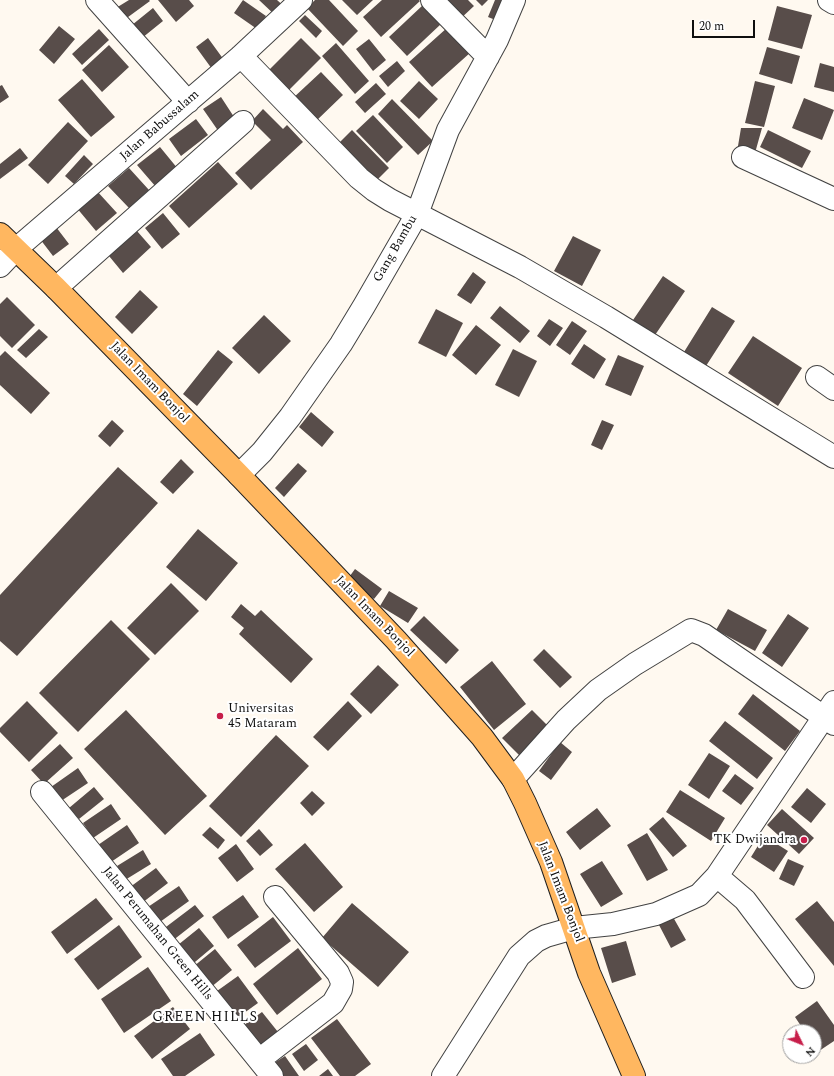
<!DOCTYPE html>
<style>
body{margin:0}
#map{position:relative;width:834px;height:1076px;overflow:hidden;background:#fff9f0;font-family:Spectral,serif}
canvas{display:block}
.north{position:absolute;left:782px;top:1024px;width:40px;height:40px;box-sizing:border-box;background:#fff;border:1px solid #9f9f9f;border-radius:50%;rotate:133deg;font-size:11px;font-weight:700;line-height:16px;text-align:center;color:#0f0f0f}
.north::after{content:'';display:block;margin:auto;width:14px;height:18px;background:#c71e4a;clip-path:polygon(50% 0,100% 100%,50% 72%,0 100%)}
.scale{position:absolute;left:692px;top:20px;width:63px;height:18px;box-sizing:border-box;border:2px solid #0f0f0f;border-top:0;padding-left:5px;font-size:12px;line-height:14px;white-space:nowrap;color:#0f0f0f;-webkit-text-stroke:3px #fff;paint-order:stroke}
</style>
<div id="map">
<canvas width="834" height="1076"></canvas>
<div class="north">N</div>
<div class="scale">20 m</div>
</div>
<script>
const ctx = document.querySelector('canvas').getContext('2d');
ctx.lineJoin = 'round';
function paint(path, color) { ctx.fillStyle = color; ctx.fill(path, 'evenodd'); }
const shape = rows => new Path2D(rows.map(r => 'M' + r).join(''));
function stroke(path, color, width, dash) { ctx.strokeStyle = color; ctx.lineWidth = width; ctx.lineCap = dash ? 'butt' : 'round'; ctx.setLineDash(dash || []); ctx.stroke(path); }
function write(font, color, halo, rows, align = 'center') {
  ctx.font = font + ' Spectral,serif'; ctx.lineWidth = 4; ctx.setLineDash([]); ctx.textBaseline = 'middle'; ctx.strokeStyle = halo; ctx.fillStyle = color; for (const [text, x, y, turn = 0] of rows) {
    ctx.save(); ctx.translate(x, y); ctx.rotate((+turn || 0) * Math.PI / 180); ctx.textAlign = isNaN(turn) ? turn : align; if (halo) ctx.strokeText(text, 0, 0); ctx.fillText(text, 0, 0); ctx.restore();
  }
}
const building = shape([
 [129,0,149,0,150,1,124,20,116,8],
 [158,0,189,0,194,6,176,22],
 [243,0,266,16,257,29,234,13],
 [259,0,277,0,286,8,277,17],
 [315,0,329,0,358,31,343,46,307,8],
 [342,0,373,0,357,15],
 [382,0,419,0,420,1,381,37,363,17],
 [445,0,468,0,474,6,458,21],
 [476,0,488,0,482,6],
 [495,0,511,0,503,23,488,17],
 [423,5,441,24,407,56,389,37],
 [777,6,812,15,802,49,768,40],
 [153,8,163,21,142,38,132,25],
 [305,15,322,31,316,38,299,21],
 [59,26,75,39,54,64,39,50],
 [448,27,471,52,432,87,409,62],
 [99,29,109,40,82,65,72,54],
 [208,38,224,60,212,69,196,47],
 [301,38,321,58,284,95,264,75],
 [369,39,386,60,373,71,356,49],
 [336,43,369,81,355,94,322,56],
 [109,45,129,67,102,92,82,70],
 [767,47,800,56,792,84,759,74],
 [397,61,405,71,388,87,379,76],
 [820,63,834,67,834,92,814,87],
 [321,72,343,95,315,122,292,99],
 [82,79,115,117,91,137,58,100],
 [419,81,438,99,419,119,400,101],
 [755,81,775,86,764,127,745,123],
 [376,83,386,94,365,113,355,102],
 [2,85,9,97,0,103,0,86],
 [221,97,236,120,219,132,203,109],
 [804,98,834,110,822,140,792,128],
 [392,99,433,141,418,155,378,114],
 [263,109,283,129,287,125,303,142,251,190,235,173,271,140,252,121],
 [373,115,403,147,387,163,356,131],
 [196,119,208,135,181,156,169,139],
 [68,122,88,141,48,184,28,165],
 [741,128,762,128,755,153,737,152],
 [352,130,389,168,372,185,336,146],
 [768,130,811,151,802,168,760,147],
 [160,147,178,169,156,187,137,165],
 [20,148,28,158,0,179,0,164],
 [84,155,93,164,74,184,65,176],
 [218,162,238,184,189,228,169,206],
 [129,168,149,190,129,208,108,186],
 [96,190,117,213,96,231,76,207],
 [163,213,180,234,162,249,145,228],
 [56,227,69,244,53,256,40,239],
 [137,231,151,247,123,273,109,256],
 [573,236,601,250,582,286,554,271],
 [473,272,486,282,471,304,457,295],
 [663,276,685,291,653,338,631,323],
 [140,290,158,307,132,334,115,317],
 [7,297,35,325,12,348,0,336,0,304],
 [500,306,530,331,520,343,490,318],
 [712,307,735,321,706,366,684,352],
 [436,309,463,323,446,357,418,343],
 [264,315,291,341,259,374,232,348],
 [549,319,563,328,550,346,537,336],
 [572,321,587,331,570,355,556,345],
 [476,325,501,345,476,375,452,355],
 [39,329,48,337,26,358,17,350],
 [753,336,802,368,778,406,728,373],
 [584,344,606,359,594,379,571,364],
 [513,349,537,361,519,397,495,385],
 [218,350,233,362,197,406,183,394],
 [5,351,50,393,31,414,0,385,0,356],
 [618,355,644,366,631,396,605,385],
 [311,412,334,432,322,447,299,427],
 [112,420,124,431,110,447,98,436],
 [602,420,614,425,602,450,591,445],
 [181,459,194,472,173,494,160,482],
 [298,463,307,471,284,497,275,488],
 [118,467,158,503,17,656,0,641,0,595],
 [198,529,238,563,206,601,166,567],
 [355,569,382,589,374,599,347,580],
 [171,583,199,611,155,655,127,628],
 [389,591,418,608,408,623,380,606],
 [241,604,255,616,261,610,313,659,291,683,239,634,244,628,231,617],
 [728,609,767,630,755,651,716,630],
 [788,614,809,628,782,667,762,653],
 [424,616,459,650,446,664,410,630],
 [111,620,150,659,78,732,39,693],
 [544,649,572,677,560,688,533,660],
 [492,661,526,704,494,730,460,687],
 [378,665,399,685,371,714,350,694],
 [753,694,800,731,785,751,738,714],
 [27,701,58,733,29,762,0,732,0,728],
 [348,701,362,716,328,751,313,737],
 [126,710,207,796,165,835,84,749],
 [532,710,549,727,520,756,502,738],
 [725,721,773,758,757,779,709,741],
 [276,735,309,766,241,837,209,806],
 [560,742,572,752,551,780,539,771],
 [60,744,73,758,44,784,31,770],
 [709,753,730,766,709,799,688,785],
 [78,768,88,783,61,801,51,787],
 [735,774,754,788,741,805,722,791],
 [94,787,104,799,79,819,69,808],
 [807,788,826,804,811,823,791,807],
 [680,790,725,818,711,841,666,812],
 [312,791,325,803,312,816,300,803],
 [111,804,121,819,93,838,83,823],
 [597,808,611,826,580,850,566,832],
 [782,809,814,838,799,854,767,825],
 [663,817,687,846,673,857,649,829],
 [127,825,139,843,111,862,98,845],
 [210,827,225,840,218,849,202,835],
 [259,829,273,845,260,856,246,841],
 [647,833,668,870,647,881,627,845],
 [764,836,788,851,774,872,751,857],
 [305,843,343,887,314,912,275,869],
 [236,844,254,869,237,882,218,858],
 [143,850,151,864,125,880,117,866],
 [788,859,804,866,794,886,779,879],
 [602,861,623,894,601,907,580,874],
 [156,868,168,883,138,906,126,890],
 [179,886,189,901,153,927,142,911],
 [243,895,259,917,228,939,212,917],
 [96,898,113,919,67,954,51,932],
 [817,901,834,922,834,966,795,919],
 [352,903,409,952,378,987,322,938],
 [195,905,204,916,167,945,158,933],
 [273,917,291,941,255,968,237,945],
 [673,917,686,940,671,948,659,925],
 [119,925,142,957,98,990,74,959],
 [199,928,214,946,189,967,173,949],
 [626,941,636,975,612,983,601,948],
 [298,948,322,979,277,1015,253,984],
 [215,949,232,970,205,992,188,971],
 [148,967,171,1001,124,1033,101,999],
 [238,976,258,1003,230,1023,210,996],
 [817,1001,834,1025,834,1041,819,1051,814,1044,814,1032,805,1032,795,1017],
 [173,1007,190,1029,152,1059,134,1036],
 [262,1012,278,1032,256,1049,240,1028],
 [337,1019,371,1064,355,1076,340,1076,311,1038],
 [200,1033,215,1055,185,1076,173,1076,161,1059],
 [306,1044,318,1060,304,1071,292,1054],
 [285,1056,299,1076,279,1076,271,1065],
 [328,1069,333,1076,319,1076]
]);
const minor = shape([
 [97,0,188,102],
 [432,0,488,57],
 [829,0,834,3],
 [241,56,359,178,374,190,390,200,520,267,606,317,834,457],
 [743,157,834,199],
 [0,266,16,249,241,56,301,0],
 [56,288,243,122],
 [817,377,834,389],
 [239,475,262,452,290,417,341,344,364,306,417,214,448,130,497,40,514,0],
 [513,779,566,720,598,690,635,664,691,630,704,635,834,724],
 [42,792,272,1076],
 [717,876,745,900,803,977],
 [259,1060,333,1003,341,989,342,982,338,973,275,897],
 [443,1076,519,956,536,941,546,936,574,928,613,924,656,914,699,895,717,876,834,702]
]);
const major = shape([
 [0,234,56,288,239,475,396,640,482,737,513,779,525,803,551,862,589,973,634,1076]
]);
const markers = [
 [220,716,4,"#c71e4a"],
 [804,840,4,"#c71e4a"]
];
const streetNames = [
 ["Jalan Babussalam",160,126,-41],
 ["Gang Bambu",396,249,-60],
 ["Jalan Imam Bonjol",149,383,46],
 ["Jalan Imam Bonjol",374,617,46],
 ["Jalan Imam Bonjol",560,892,69],
 ["Jalan Perumahan Green Hills",157,934,51]
];
const poiNames = [
 ["Universitas",228,709],
 ["45 Mataram",228,724],
 ["TK Dwijandra",796,840,"right"]
];
const neighbourhoodNames = [
 ["GREEN HILLS",205,1018]
];
paint(building, '#584d4a');
stroke(minor, '#424242', 24);
stroke(major, '#202020', 24);
stroke(minor, '#fff', 22);
stroke(major, '#ffb760', 22);
for (const [x, y, r, color] of markers) { const dot = new Path2D(); dot.arc(x, y, r, 0, 2 * Math.PI); ctx.fillStyle = color; ctx.fill(dot); stroke(dot, '#fff', 1.5); }
write('13px', '#0f0f0f', '#fff', streetNames);
write('13px', '#0f0f0f', '#fff', poiNames, 'left');
ctx.letterSpacing = '1px';
write('14px', '#0f0f0f', '#fff', neighbourhoodNames);
ctx.letterSpacing = '0px';
</script>
